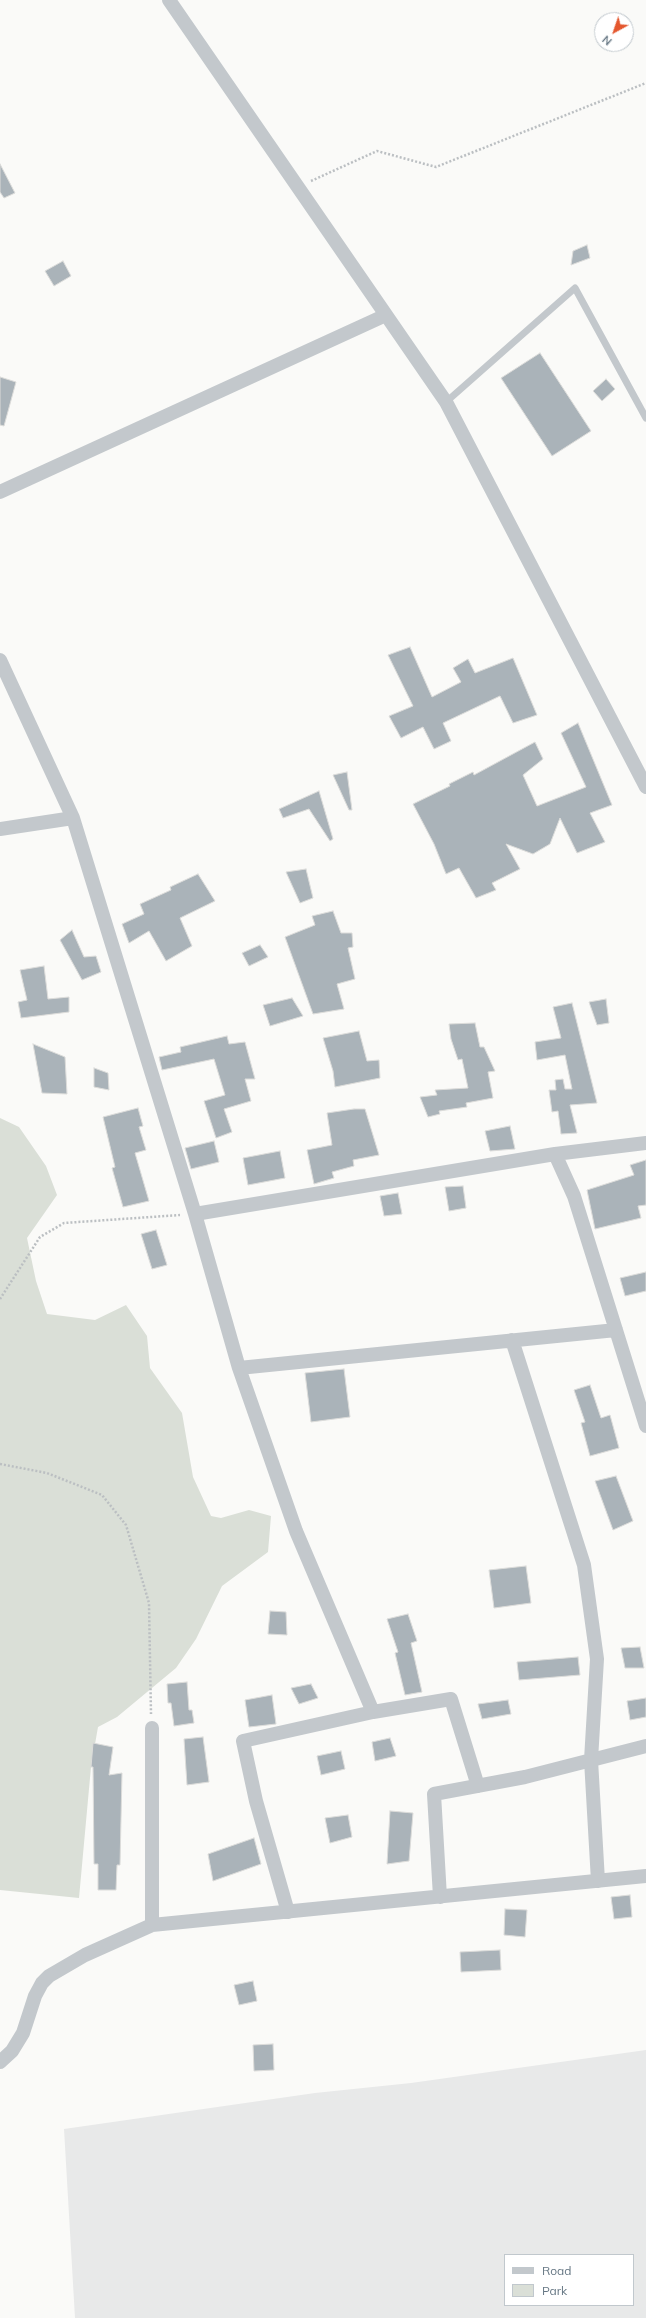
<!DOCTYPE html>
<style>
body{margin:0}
#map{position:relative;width:646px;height:2318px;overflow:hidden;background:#fafaf8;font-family:Mulish,sans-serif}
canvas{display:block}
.legend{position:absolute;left:504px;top:2254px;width:130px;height:52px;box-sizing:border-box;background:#fff;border:1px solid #c1c8cd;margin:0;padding:5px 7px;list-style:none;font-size:12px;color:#657683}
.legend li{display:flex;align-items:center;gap:8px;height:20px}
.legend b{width:20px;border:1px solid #c1c8cd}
.north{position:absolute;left:594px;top:12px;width:40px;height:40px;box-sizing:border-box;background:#fff;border:1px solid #c1c8cd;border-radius:50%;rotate:220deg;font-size:11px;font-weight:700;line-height:16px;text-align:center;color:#657683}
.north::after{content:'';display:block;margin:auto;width:14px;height:18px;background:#e4572e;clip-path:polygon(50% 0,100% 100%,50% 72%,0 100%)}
</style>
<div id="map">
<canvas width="646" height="2318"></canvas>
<ul class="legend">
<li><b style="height:5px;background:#c3c8cc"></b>Road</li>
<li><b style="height:11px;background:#dadfd7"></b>Park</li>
</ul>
<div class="north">N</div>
</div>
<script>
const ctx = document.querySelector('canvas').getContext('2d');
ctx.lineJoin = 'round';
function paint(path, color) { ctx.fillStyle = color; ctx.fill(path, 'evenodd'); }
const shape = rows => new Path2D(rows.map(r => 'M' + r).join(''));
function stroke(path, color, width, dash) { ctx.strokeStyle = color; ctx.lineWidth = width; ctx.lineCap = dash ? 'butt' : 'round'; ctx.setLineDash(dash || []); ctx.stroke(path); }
const built = shape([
 [646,2050,646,2318,75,2318,64,2129,315,2093,411,2083],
 [505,2255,633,2255,633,2305,505,2305]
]);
const green = shape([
 [0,1118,19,1127,46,1166,57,1195,27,1238,36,1281,47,1314,95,1320,126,1305,147,1336,150,1368,182,1413,193,1477,211,1516,221,1518,249,1510,271,1516,268,1552,222,1586,196,1639,176,1668,117,1717,98,1727,91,1767,79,1898,0,1890]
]);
const building = shape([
 [0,164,15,193,4,198,0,192,0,164],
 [587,245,590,258,571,265,573,251,587,245],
 [63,261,71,276,54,286,45,271,63,261],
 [540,353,591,431,552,456,501,378,540,353],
 [0,377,16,382,4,426,0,425,0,377],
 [606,379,615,389,602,401,593,391,606,379],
 [410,647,432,697,461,682,453,668,468,659,475,673,513,658,537,715,513,723,500,696,443,723,451,741,434,749,423,727,401,738,389,716,413,706,388,655,410,647],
 [578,723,612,805,590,813,605,842,577,853,560,818,550,844,533,854,506,844,520,869,492,883,496,890,476,898,459,868,446,874,434,844,413,804,450,786,449,784,473,772,474,775,535,742,543,759,523,775,537,806,586,787,561,733,578,723],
 [347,772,352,810,349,810,333,775,347,772],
 [319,791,333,839,330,841,309,809,283,818,279,809,319,791],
 [306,869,313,898,300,903,286,872,306,869],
 [198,874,215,901,180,918,192,946,166,961,149,931,129,943,122,924,144,914,140,904,171,890,170,887,198,874],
 [333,911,341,933,352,933,353,947,348,948,355,979,337,984,344,1009,313,1014,285,937,315,925,312,916,333,911],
 [72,930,84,957,96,956,101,972,82,980,60,940,72,930],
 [260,945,268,957,249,966,242,953,260,945],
 [44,966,48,999,69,997,69,1012,21,1018,18,1002,27,1000,20,970,44,966],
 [292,998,303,1016,270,1026,263,1005,292,998],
 [606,999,609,1023,597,1025,589,1002,606,999],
 [572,1003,597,1103,570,1105,577,1133,561,1134,558,1111,552,1112,549,1090,556,1090,555,1080,563,1079,565,1089,572,1089,565,1055,537,1060,535,1042,561,1038,553,1007,572,1003],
 [475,1023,480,1047,484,1047,495,1071,488,1072,493,1098,466,1103,467,1107,439,1111,440,1114,428,1117,420,1097,437,1095,435,1090,468,1088,462,1059,458,1060,451,1039,449,1024,475,1023],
 [359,1031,367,1061,379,1060,380,1078,335,1087,333,1071,323,1038,359,1031],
 [227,1036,229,1044,245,1042,255,1079,245,1079,251,1101,224,1109,232,1132,216,1138,204,1101,225,1095,214,1059,162,1070,159,1057,181,1052,180,1047,227,1036],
 [33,1044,65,1057,67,1094,42,1093,33,1044],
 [94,1068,108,1073,109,1090,94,1087,94,1068],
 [138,1108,143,1126,139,1127,146,1150,135,1153,149,1201,123,1207,112,1168,115,1167,103,1117,138,1108],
 [354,1109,365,1109,379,1155,353,1160,354,1166,332,1172,334,1178,314,1184,307,1150,332,1145,327,1113,354,1109],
 [510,1126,515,1149,490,1151,485,1131,510,1126],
 [214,1141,219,1162,191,1169,185,1148,214,1141],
 [280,1151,285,1178,248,1185,243,1158,280,1151],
 [646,1160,646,1205,638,1206,641,1218,595,1229,587,1190,634,1175,630,1165,646,1160],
 [463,1186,466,1208,449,1211,445,1187,463,1186],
 [398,1193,402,1214,384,1216,380,1196,398,1193],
 [156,1230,167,1265,152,1269,141,1234,156,1230],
 [646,1272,646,1291,625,1296,620,1278,646,1272],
 [344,1369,350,1417,311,1422,305,1373,344,1369],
 [590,1385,601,1418,610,1415,619,1448,590,1456,581,1423,585,1422,574,1390,590,1385],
 [616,1476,633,1521,613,1530,595,1481,616,1476],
 [526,1566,531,1603,494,1608,489,1570,526,1566],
 [270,1611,286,1612,287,1635,268,1634,270,1611],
 [408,1614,417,1641,411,1643,422,1692,405,1695,395,1653,398,1652,387,1619,408,1614],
 [640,1647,644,1668,625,1668,621,1648,640,1647],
 [578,1657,580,1675,519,1680,517,1662,578,1657],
 [187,1682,189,1710,192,1710,194,1723,174,1726,171,1703,168,1703,167,1684,187,1682],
 [311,1684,318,1698,299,1704,291,1688,311,1684],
 [272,1695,276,1724,249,1727,245,1700,272,1695],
 [646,1698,646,1717,630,1720,627,1701,646,1698],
 [508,1700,511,1714,482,1719,478,1704,508,1700],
 [203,1737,209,1782,187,1785,184,1739,203,1737],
 [390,1738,396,1756,375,1761,372,1742,390,1738],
 [93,1743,113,1747,109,1775,122,1773,120,1865,117,1865,116,1890,98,1890,98,1864,94,1864,93,1767,91,1767,93,1743],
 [341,1751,345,1769,321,1775,317,1756,341,1751],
 [390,1811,413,1813,409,1861,387,1864,390,1811],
 [348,1815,352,1837,330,1843,325,1818,348,1815],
 [254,1838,261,1864,213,1881,208,1854,254,1838],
 [630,1895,632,1917,614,1919,611,1897,630,1895],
 [505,1909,527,1910,525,1937,504,1935,505,1909],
 [500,1950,501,1970,461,1972,460,1952,500,1950],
 [253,1981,257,2001,239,2005,234,1985,253,1981],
 [273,2044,274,2070,254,2071,253,2045,273,2044]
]);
const path = shape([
 [311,181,377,151,436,167,646,83],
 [0,1299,40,1237,64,1223,180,1215],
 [0,1464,47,1473,102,1495,126,1525,149,1603,151,1714]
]);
const service = shape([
 [446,402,575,288,646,418]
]);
const minor = shape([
 [169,0,446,402,646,787],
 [0,492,386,315],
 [0,660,73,818,195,1214,239,1368,296,1531,373,1712],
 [0,829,73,818],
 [555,1154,574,1196,646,1426],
 [195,1214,555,1154,646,1143],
 [512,1340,584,1565,597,1659,591,1760,598,1881],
 [239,1368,616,1330],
 [152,1728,152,1925],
 [440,1897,434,1794,525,1777,646,1746],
 [288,1912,256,1801,243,1741,373,1712,451,1699,478,1786],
 [0,2062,12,2051,23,2033,35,1996,42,1983,49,1976,85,1955,152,1925,646,1876]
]);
paint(built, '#e8e9e9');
paint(green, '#dadfd7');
paint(building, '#aab3b9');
stroke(building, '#dcdcda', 1);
stroke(path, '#bbbfc2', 2.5, [2, 2]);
stroke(service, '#c3c8cc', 7);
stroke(minor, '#c3c8cc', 14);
</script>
